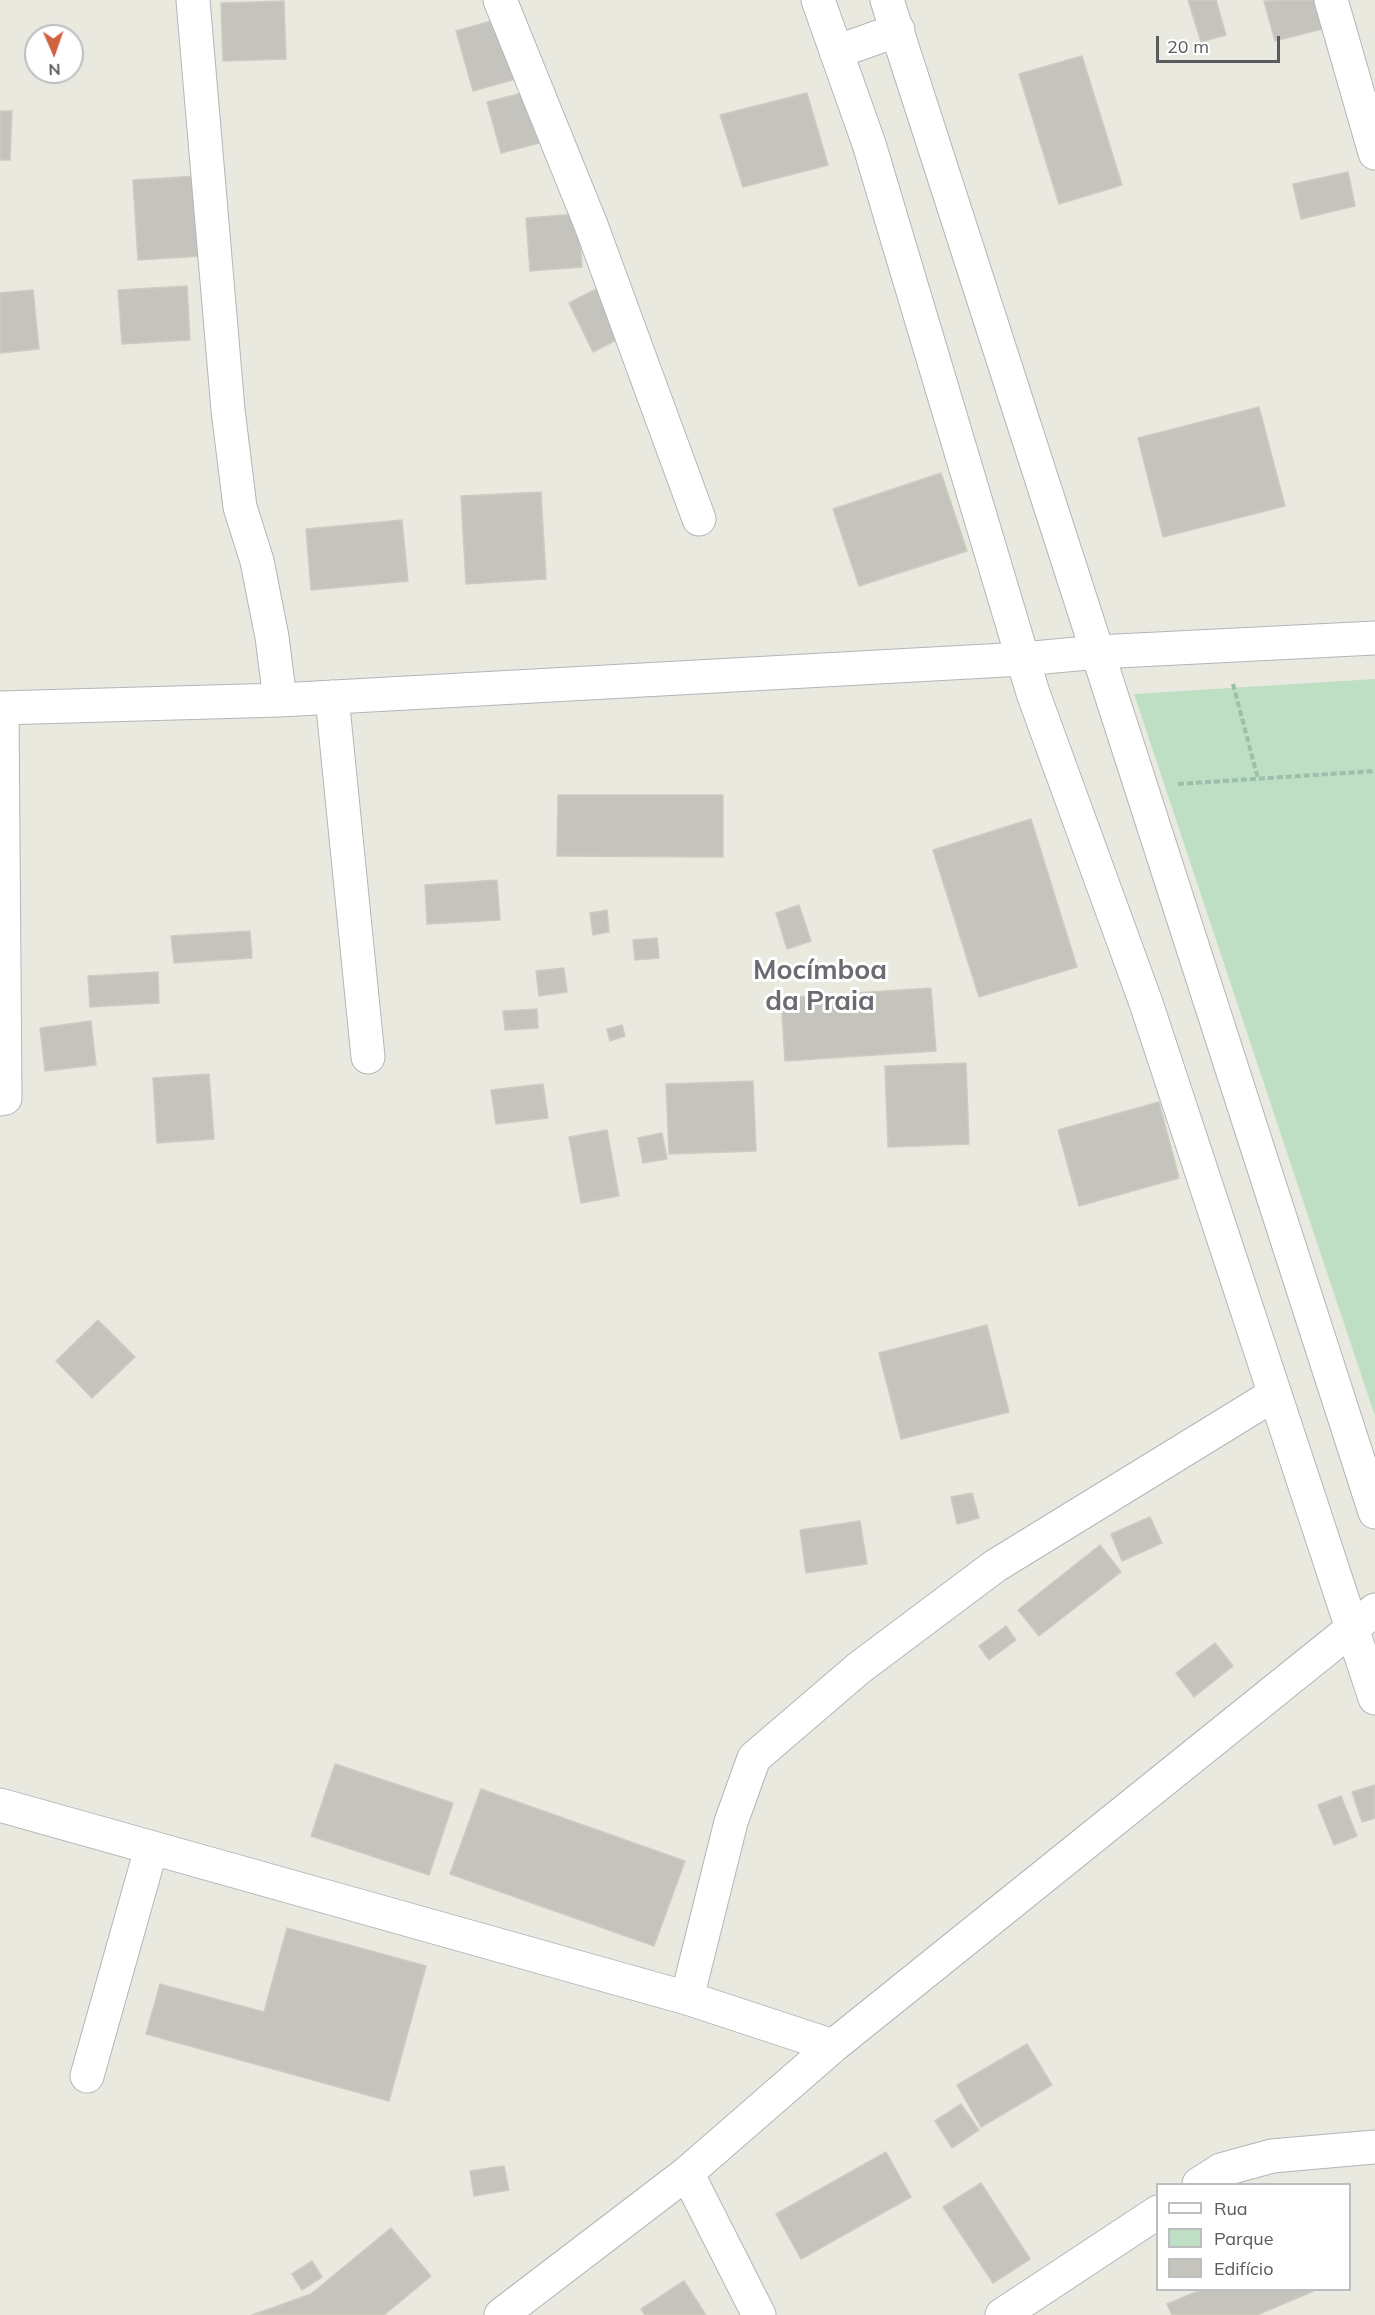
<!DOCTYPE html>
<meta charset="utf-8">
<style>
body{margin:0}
#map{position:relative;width:1375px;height:2315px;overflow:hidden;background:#eae9e0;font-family:Mulish,sans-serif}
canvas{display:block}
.legend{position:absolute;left:1156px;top:2183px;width:195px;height:108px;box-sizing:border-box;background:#fff;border:2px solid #bdbdbf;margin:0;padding:8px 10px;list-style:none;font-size:18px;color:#595b5f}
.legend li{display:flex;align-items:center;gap:12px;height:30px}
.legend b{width:30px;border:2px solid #bdbdbf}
.north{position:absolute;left:24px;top:24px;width:60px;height:60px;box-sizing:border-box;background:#fff;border:2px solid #bdbdbf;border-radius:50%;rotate:178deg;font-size:16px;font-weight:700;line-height:24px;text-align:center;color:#595b5f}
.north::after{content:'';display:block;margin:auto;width:21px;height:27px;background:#d1623f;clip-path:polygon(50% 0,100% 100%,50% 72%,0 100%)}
.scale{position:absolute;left:1156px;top:36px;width:124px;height:27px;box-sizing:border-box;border:3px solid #595b5f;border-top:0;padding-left:8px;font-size:18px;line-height:21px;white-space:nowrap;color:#595b5f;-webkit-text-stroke:4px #fff;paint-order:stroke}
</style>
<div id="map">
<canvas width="1375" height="2315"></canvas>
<ul class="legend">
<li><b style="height:8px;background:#fff"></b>Rua</li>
<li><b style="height:16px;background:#bfdfc5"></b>Parque</li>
<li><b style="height:16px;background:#c5c3bd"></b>Edifício</li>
</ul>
<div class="north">N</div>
<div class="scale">20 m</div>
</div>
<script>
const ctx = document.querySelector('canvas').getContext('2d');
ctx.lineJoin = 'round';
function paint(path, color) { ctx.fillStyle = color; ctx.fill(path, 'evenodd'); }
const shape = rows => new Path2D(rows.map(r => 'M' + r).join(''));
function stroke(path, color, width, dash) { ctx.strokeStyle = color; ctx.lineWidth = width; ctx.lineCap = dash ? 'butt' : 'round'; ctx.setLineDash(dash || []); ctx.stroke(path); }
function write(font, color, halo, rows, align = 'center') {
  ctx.font = font + ' Mulish,sans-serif'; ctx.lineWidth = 6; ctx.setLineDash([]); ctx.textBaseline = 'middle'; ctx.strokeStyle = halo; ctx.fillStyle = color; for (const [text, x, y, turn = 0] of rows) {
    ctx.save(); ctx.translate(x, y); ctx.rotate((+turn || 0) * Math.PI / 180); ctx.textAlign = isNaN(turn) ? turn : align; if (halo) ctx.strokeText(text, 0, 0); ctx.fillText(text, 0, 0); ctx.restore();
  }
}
const green = shape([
 [1375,679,1375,1416,1134,694]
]);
const building = shape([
 [1188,0,1216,0,1226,35,1201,42,1188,0],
 [1314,0,1322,29,1275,41,1264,1,1314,0],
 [284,1,286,59,223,61,221,3,284,1],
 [498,19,516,79,473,91,456,31,498,19],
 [1082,56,1122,185,1059,204,1019,74,1082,56],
 [534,90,547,141,501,153,487,102,534,90],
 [807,93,828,165,743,187,720,115,807,93],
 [0,111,12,111,10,160,0,160,0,111],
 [1348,172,1355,206,1301,219,1293,184,1348,172],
 [198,176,202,256,138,260,133,180,198,176],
 [578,214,582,267,530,271,526,218,578,214],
 [604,285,628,334,593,352,569,303,604,285],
 [187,286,190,340,122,344,118,290,187,286],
 [33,290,39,349,0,353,0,293,33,290],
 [1259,407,1285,506,1163,537,1138,438,1259,407],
 [941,473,967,551,859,586,833,509,941,473],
 [541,492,546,579,466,584,461,496,541,492],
 [402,520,408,581,311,590,306,529,402,520],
 [558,795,723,795,723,857,557,856,558,795],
 [1031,819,1077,967,979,997,933,850,1031,819],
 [497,880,500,920,427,924,425,885,497,880],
 [799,905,811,941,787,949,776,913,799,905],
 [607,910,609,932,593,935,590,913,607,910],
 [250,931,252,958,174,963,171,936,250,931],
 [657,938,659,958,635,960,633,940,657,938],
 [564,968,567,992,539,996,536,971,564,968],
 [158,972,159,1003,90,1007,88,976,158,972],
 [931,988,936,1051,785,1061,781,998,931,988],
 [537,1009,538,1028,505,1030,503,1011,537,1009],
 [91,1021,96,1065,45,1071,40,1028,91,1021],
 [622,1025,625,1036,610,1041,607,1029,622,1025],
 [966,1063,969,1144,888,1147,885,1066,966,1063],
 [209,1074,214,1139,157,1143,153,1078,209,1074],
 [753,1081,756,1151,669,1154,666,1084,753,1081],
 [543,1084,548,1118,496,1124,491,1090,543,1084],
 [1159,1102,1179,1178,1079,1206,1058,1130,1159,1102],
 [607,1130,619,1196,581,1203,569,1137,607,1130],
 [662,1133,667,1159,643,1163,638,1138,662,1133],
 [98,1320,135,1357,92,1398,56,1361,98,1320],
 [987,1325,1009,1412,901,1439,879,1353,987,1325],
 [972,1493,979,1518,957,1524,951,1497,972,1493],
 [1150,1517,1162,1543,1122,1561,1111,1534,1150,1517],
 [860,1521,867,1564,806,1573,800,1530,860,1521],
 [1100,1545,1121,1572,1039,1636,1018,1610,1100,1545],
 [1006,1626,1016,1640,989,1660,979,1646,1006,1626],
 [1215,1643,1233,1666,1194,1697,1176,1673,1215,1643],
 [335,1764,453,1803,429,1875,311,1836,335,1764],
 [1375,1785,1375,1818,1362,1822,1352,1792,1375,1785],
 [481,1789,685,1861,654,1946,450,1874,481,1789],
 [1341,1796,1357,1836,1334,1845,1318,1805,1341,1796],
 [287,1928,426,1966,389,2101,146,2034,160,1984,264,2012,287,1928],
 [1027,2044,1052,2085,981,2127,957,2085,1027,2044],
 [961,2104,979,2130,952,2148,935,2121,961,2104],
 [886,2152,911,2197,801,2259,776,2214,886,2152],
 [504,2166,509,2190,474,2196,470,2171,504,2166],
 [981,2183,1030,2259,993,2283,943,2207,981,2183],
 [391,2228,431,2276,384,2315,252,2315,311,2294,391,2228],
 [312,2261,322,2277,302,2290,292,2274,312,2261],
 [684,2281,706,2315,645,2315,641,2309,684,2281],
 [1201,2290,1316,2290,1257,2315,1172,2315,1167,2304,1201,2290]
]);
const path = shape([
 [1233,684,1258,779],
 [1178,784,1375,771]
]);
const minor = shape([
 [193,0,228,410,240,507,257,561,272,637,280,700],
 [500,0,591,225,699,519],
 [818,0,869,144,1033,693,1146,1003,1375,1698],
 [887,0,1375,1512],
 [1331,0,1375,153],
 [836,52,898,30],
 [332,697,368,1057],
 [0,708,280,700,1023,659,1098,652,1375,638],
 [0,1099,5,1098,2,708],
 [0,1805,687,1998,833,2046],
 [687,1998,731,1822,754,1758,859,1668,995,1566,1275,1394],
 [87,2076,151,1849],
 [687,2173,759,2315],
 [1199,2184,1221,2170,1272,2156,1375,2147],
 [501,2315,687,2173,833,2046,1375,1610],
 [1002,2315,1158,2212]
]);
const townNames = [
 ["Mocímboa",820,971],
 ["da Praia",820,1002]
];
paint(green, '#bfdfc5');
paint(building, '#c5c3bd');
stroke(building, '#cecbc0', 1.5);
stroke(minor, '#b3b5b9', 35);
stroke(path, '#9abfaa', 4, [6, 3]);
stroke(minor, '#fff', 33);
write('bold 27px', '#6a6c71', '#fff', townNames);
</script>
